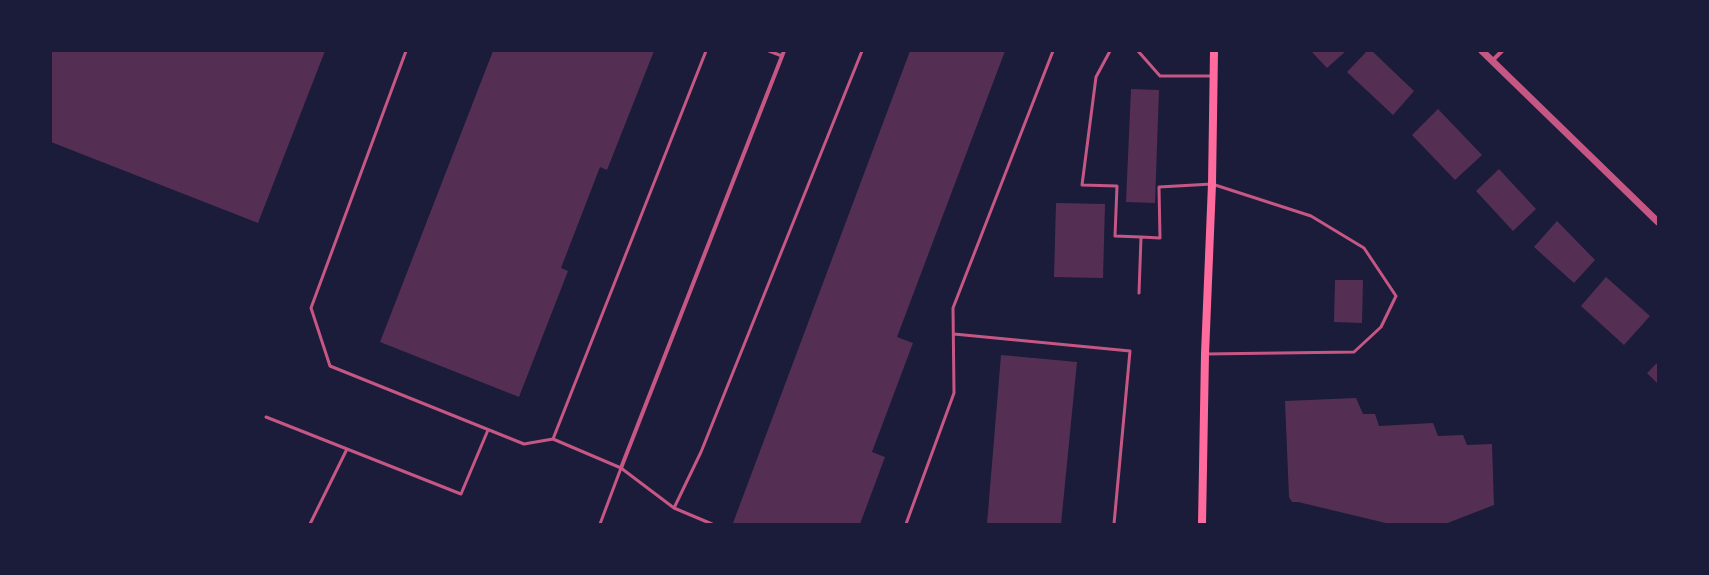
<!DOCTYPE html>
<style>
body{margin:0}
#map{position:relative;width:1709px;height:575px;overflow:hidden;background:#1b1b3a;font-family:"Source Serif 4",serif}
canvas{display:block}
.frame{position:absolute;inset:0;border:52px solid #1b1b3a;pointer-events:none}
</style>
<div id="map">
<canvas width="1709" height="575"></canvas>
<div class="frame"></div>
</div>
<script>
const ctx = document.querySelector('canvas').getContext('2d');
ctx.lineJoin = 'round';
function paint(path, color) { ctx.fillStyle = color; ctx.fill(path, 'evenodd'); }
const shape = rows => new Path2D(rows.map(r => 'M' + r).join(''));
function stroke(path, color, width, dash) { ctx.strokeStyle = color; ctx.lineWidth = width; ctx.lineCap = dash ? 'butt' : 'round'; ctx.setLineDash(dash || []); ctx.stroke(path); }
const building = shape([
 [51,51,325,51,258,223,51,142],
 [493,51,654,51,607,170,600,167,561,268,568,271,519,397,380,342],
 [910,51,1005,51,897,337,913,343,872,452,885,457,860,524,736,524,733,523],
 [1311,51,1346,51,1327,68],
 [1367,51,1372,51,1414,91,1393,115,1347,72],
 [1131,89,1159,90,1155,203,1126,202],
 [1438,109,1482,155,1455,180,1412,135],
 [1499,169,1536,209,1513,231,1476,191],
 [1056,203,1105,204,1103,278,1054,277],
 [1557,221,1595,260,1574,283,1534,247],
 [1606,277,1650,316,1624,345,1581,306],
 [1335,280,1363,280,1362,323,1334,322],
 [1001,355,1077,362,1061,524,987,524],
 [1658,362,1658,384,1647,373],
 [1356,398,1363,414,1375,414,1379,426,1433,423,1438,436,1463,435,1467,445,1492,444,1494,505,1445,524,1390,524,1298,502,1292,502,1289,497,1285,401]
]);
const service = shape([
 [406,51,311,308,330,366,524,444,553,439,621,468,674,508,712,524],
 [769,51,782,56],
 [1110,51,1096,77,1082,185,1117,186,1115,236,1141,237,1139,293],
 [1138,51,1160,76,1213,76],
 [1141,237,1160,238,1159,187,1212,184,1311,216,1364,248,1396,296,1381,327,1354,352,1205,354],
 [954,334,1130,351,1114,524],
 [266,417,461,494,488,430],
 [553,439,706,51],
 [674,508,701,452,862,51],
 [310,524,347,449],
 [600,524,621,468],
 [906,524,954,393,953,308,1053,51]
]);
const minor = shape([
 [1492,61,1502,51],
 [621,468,784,51]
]);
const tertiary = shape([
 [1482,51,1658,222]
]);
const secondary = shape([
 [1202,524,1205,354,1212,184,1214,51]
]);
paint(building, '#542f53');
stroke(service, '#c65784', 3);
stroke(minor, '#c65784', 4);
stroke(tertiary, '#c65784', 7);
stroke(secondary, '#ff6b9d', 8);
</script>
